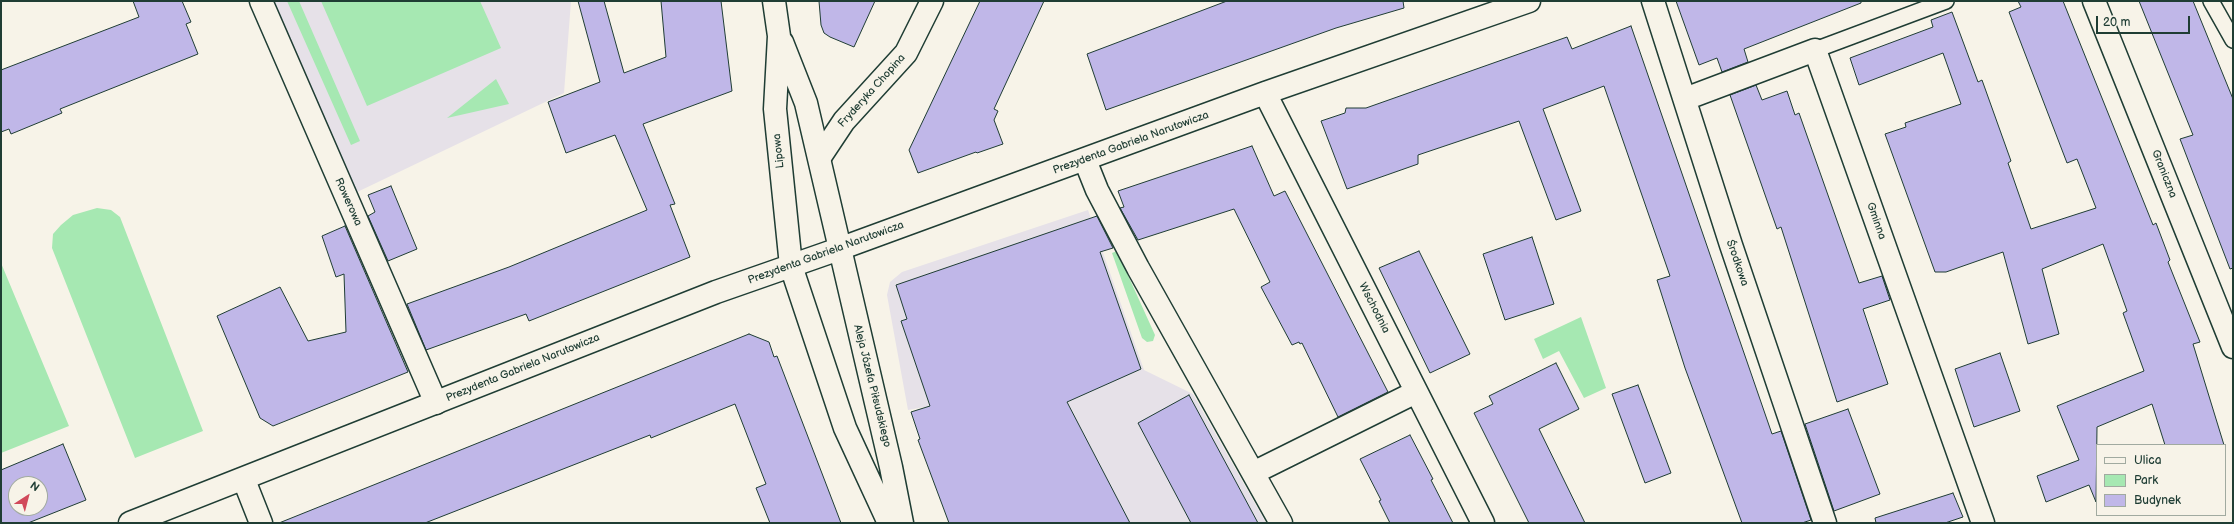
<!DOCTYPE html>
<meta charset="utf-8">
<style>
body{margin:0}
#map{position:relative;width:2234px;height:524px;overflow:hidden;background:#f7f3e8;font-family:"Balsamiq Sans",sans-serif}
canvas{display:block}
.frame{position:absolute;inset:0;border:2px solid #1f3d34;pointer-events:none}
.legend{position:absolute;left:2096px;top:444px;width:130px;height:72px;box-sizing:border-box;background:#f7f3e8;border:1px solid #a1aaa0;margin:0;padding:5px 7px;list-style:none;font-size:12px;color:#1f3d34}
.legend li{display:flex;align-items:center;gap:8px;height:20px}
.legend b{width:20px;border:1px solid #a1aaa0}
.north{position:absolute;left:8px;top:476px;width:40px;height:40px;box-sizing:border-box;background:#f7f3e8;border:1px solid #a1aaa0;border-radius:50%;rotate:36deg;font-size:11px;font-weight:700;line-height:16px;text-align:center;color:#1f3d34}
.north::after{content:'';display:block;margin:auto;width:14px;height:18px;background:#d1495b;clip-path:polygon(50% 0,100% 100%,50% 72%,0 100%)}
.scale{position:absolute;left:2096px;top:16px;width:94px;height:18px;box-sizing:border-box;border:2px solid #1f3d34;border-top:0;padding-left:5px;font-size:12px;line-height:14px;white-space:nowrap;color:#1f3d34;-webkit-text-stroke:3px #f7f3e8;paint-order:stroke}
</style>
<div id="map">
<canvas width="2234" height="524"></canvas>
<div class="frame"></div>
<ul class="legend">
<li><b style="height:5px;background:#f7f3e8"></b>Ulica</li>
<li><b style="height:11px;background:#a6e8b2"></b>Park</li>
<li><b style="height:11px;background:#c0b7e8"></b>Budynek</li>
</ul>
<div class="north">N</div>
<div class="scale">20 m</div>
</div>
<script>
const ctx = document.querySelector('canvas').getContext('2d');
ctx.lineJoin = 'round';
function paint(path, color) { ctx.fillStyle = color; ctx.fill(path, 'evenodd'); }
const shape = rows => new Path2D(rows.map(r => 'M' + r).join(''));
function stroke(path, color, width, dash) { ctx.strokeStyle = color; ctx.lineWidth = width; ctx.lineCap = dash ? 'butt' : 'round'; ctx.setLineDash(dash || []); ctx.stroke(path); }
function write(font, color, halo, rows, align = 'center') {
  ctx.font = font + ' "Balsamiq Sans",sans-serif'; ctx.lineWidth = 3.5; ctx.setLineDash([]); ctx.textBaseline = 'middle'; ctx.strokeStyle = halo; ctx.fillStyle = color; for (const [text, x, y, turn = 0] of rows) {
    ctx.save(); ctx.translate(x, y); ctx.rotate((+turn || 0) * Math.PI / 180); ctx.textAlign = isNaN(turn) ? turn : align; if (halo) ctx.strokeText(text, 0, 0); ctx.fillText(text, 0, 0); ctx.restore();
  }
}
const built = shape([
 [269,1,571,1,564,93,353,194],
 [1088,210,1144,370,1193,394,1266,523,1031,523,930,406,908,410,887,295,890,282,902,272]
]);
const green = shape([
 [287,1,299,1,360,141,351,145],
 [321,1,480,1,501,48,367,106],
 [496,79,509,104,447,118],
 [97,208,111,210,120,217,203,431,135,458,52,248,53,234,61,225,73,215],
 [1117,251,1155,335,1153,341,1147,342,1142,338,1112,253],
 [1,263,69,426,1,453],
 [1581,317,1606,388,1584,398,1559,351,1543,359,1534,339]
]);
const building = shape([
 [133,1,182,1,191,22,186,24,198,54,60,109,62,113,11,134,9,129,1,132,1,70,139,17,133,1],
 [578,1,604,1,624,73,666,57,661,1,721,1,732,91,643,124,675,204,670,205,690,257,529,321,526,314,426,350,407,304,509,267,647,210,615,135,566,153,548,102,600,82,578,1],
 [819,1,875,1,854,47,830,37,824,33,821,25,819,1],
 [980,1,1044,1,994,109,998,111,994,120,1003,144,977,153,976,152,918,173,909,150,980,1],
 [1227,1,1403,1,1404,8,1336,28,1106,110,1087,54,1227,1],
 [1676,1,1861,1,1861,3,1744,49,1748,62,1722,72,1717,58,1699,65,1676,1],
 [2018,1,2063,1,2153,225,2156,223,2170,260,2168,262,2200,342,2193,344,2224,445,2165,445,2152,404,2097,427,2096,502,2089,485,2046,502,2037,476,2079,460,2057,406,2144,371,2123,313,2127,311,2103,244,2042,269,2059,334,2028,344,2003,252,1946,272,1935,272,1885,134,1906,127,1905,123,1961,104,1943,53,1859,85,1850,58,1933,27,1931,20,1952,12,1978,82,1982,80,2011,161,2008,163,2031,229,2096,208,2077,159,2067,163,2009,12,2021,7,2018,1],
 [2139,1,2193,1,2233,99,2233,268,2230,269,2180,139,2193,135,2139,1],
 [1631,26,1772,434,1781,431,1811,520,1802,523,1742,523,1685,368,1657,280,1670,276,1604,86,1543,109,1581,211,1556,220,1519,121,1418,155,1418,164,1347,189,1321,121,1345,113,1346,108,1366,108,1567,37,1572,49,1631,26],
 [1756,85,1762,100,1787,91,1795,115,1799,113,1859,283,1882,276,1890,300,1863,309,1888,384,1837,402,1781,227,1777,229,1730,95,1756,85],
 [1252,146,1274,196,1285,191,1388,392,1338,417,1302,343,1300,344,1299,342,1292,345,1261,287,1270,282,1234,209,1138,240,1120,208,1124,207,1118,191,1252,146],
 [391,186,417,249,388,261,368,216,375,212,368,195,391,186],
 [1097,216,1113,248,1100,252,1141,369,1067,402,1130,523,949,523,918,440,920,439,911,412,930,406,901,321,907,319,896,285,1097,216],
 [345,226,408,372,273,426,260,418,217,316,280,287,308,341,346,332,344,274,336,277,322,236,345,226],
 [1532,237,1554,304,1505,320,1483,254,1532,237],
 [1419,251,1470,354,1430,373,1379,268,1419,251],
 [749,334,769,342,774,357,777,356,841,523,770,523,756,488,766,484,735,404,651,438,650,435,425,523,279,523,749,334],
 [2000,353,2020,411,1974,427,1955,369,2000,353],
 [1556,363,1579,409,1539,429,1585,523,1529,523,1474,413,1493,404,1489,396,1556,363],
 [1638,385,1671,473,1645,483,1612,394,1638,385],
 [1189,395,1236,482,1258,523,1191,523,1138,423,1189,395],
 [1848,409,1880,494,1834,511,1805,424,1848,409],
 [1410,435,1433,479,1431,480,1453,523,1390,523,1379,501,1381,500,1360,459,1410,435],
 [63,444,86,500,28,523,1,523,1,470,63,444],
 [16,484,40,484,40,508,16,508,16,484],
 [1953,493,1963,517,1945,523,1876,523,1875,518,1953,493]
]);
const service = shape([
 [2211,1,2233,40],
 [1815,50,1946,1]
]);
const minor = shape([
 [261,1,436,403],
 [1653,1,1731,245,1825,523],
 [2094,1,2233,347],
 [1265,93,1483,523],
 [1685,99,1815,50,1983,523],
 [820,157,844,121,906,53,932,1],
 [1085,160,1097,190,1138,268,1281,523],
 [839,249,1265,93,1529,1],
 [1253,473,1416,392],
 [244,480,261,523]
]);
const tertiary = shape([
 [774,1,779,36,775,109,791,266,845,428,889,523],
 [782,42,806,103,891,467,902,523],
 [130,523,716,292,839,249]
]);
const streetNames = [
 ["Fryderyka Chopina",872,91,-48],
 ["Prezydenta Gabriela Narutowicza",1131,143,-20],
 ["Lipowa",779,151,-96],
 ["Graniczna",2164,174,68],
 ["Rowerowa",348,202,66],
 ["Gminna",1876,221,71],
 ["Prezydenta Gabriela Narutowicza",826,253,-20],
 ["Środkowa",1737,263,71],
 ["Wschodnia",1374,308,63],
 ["Prezydenta Gabriela Narutowicza",523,368,-22],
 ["Aleja Józefa Piłsudskiego",872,386,76]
];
paint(built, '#e6e1e8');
paint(green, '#a6e8b2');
paint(building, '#c0b7e8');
stroke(building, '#1f3d34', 1);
stroke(service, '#1f3d34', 18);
stroke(minor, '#1f3d34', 25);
stroke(tertiary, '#1f3d34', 25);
stroke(service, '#f7f3e8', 15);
stroke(minor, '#f7f3e8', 22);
stroke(tertiary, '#f7f3e8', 22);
write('11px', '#1f3d34', '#f7f3e8', streetNames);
</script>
